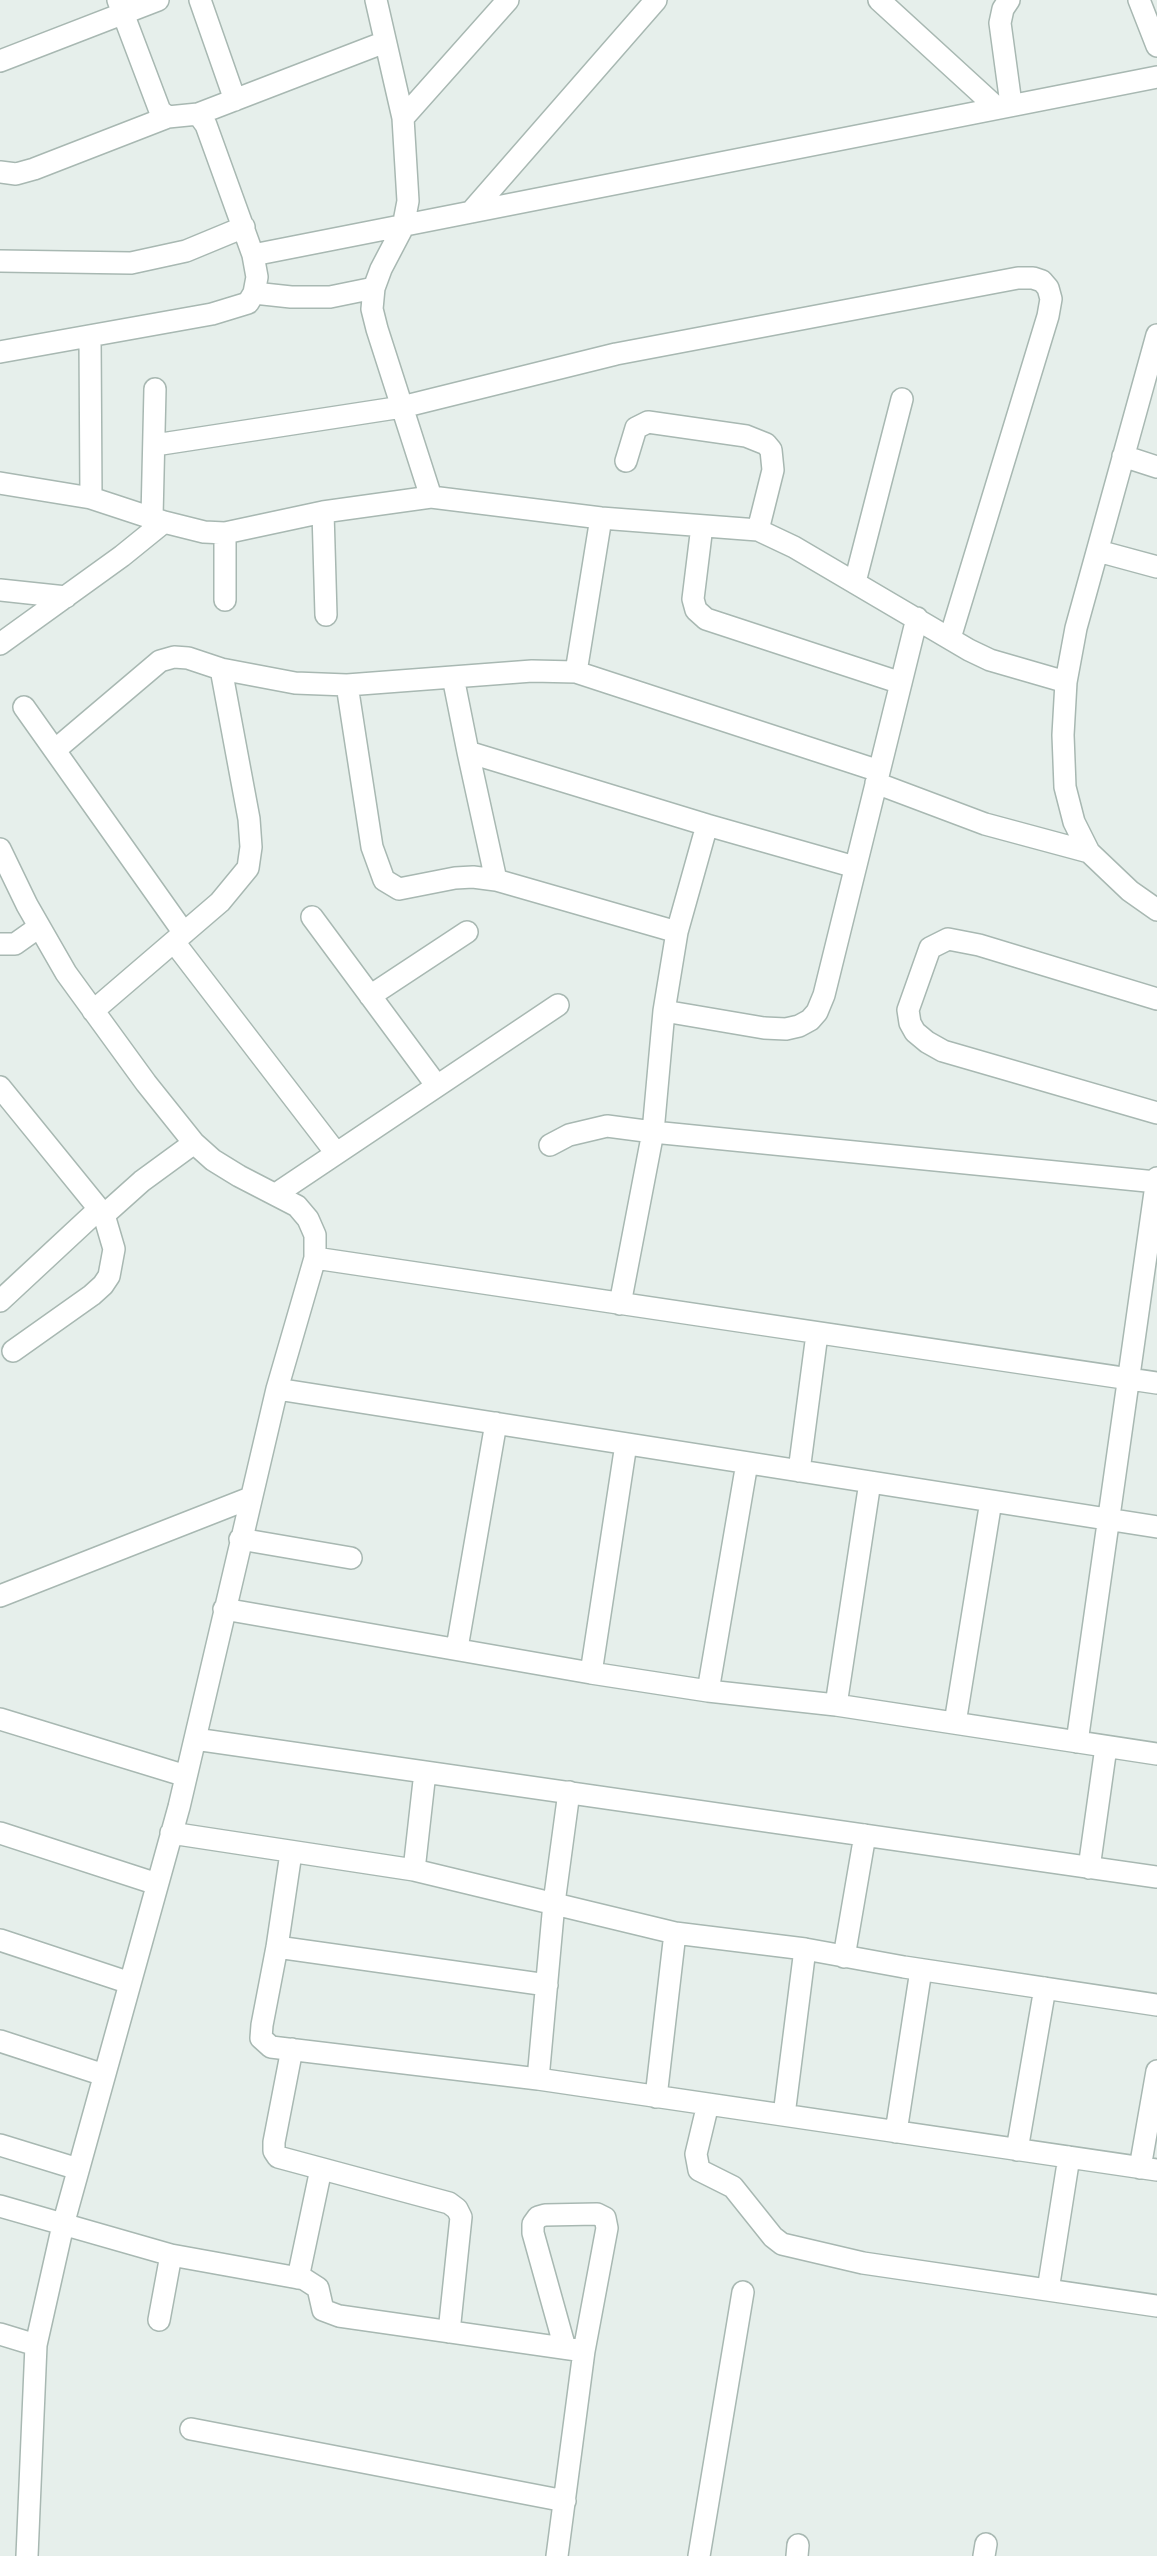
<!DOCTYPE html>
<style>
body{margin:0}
canvas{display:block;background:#e6efeb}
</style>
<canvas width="1157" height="2556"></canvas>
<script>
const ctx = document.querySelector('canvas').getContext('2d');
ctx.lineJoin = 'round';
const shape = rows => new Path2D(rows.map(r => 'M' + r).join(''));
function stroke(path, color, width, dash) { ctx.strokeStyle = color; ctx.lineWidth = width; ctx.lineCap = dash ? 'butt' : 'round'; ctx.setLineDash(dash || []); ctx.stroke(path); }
const minor = shape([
 [200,0,235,100],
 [376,0,403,118],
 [508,0,403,118,408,201,403,227,381,269,374,288,372,309,377,329,431,497,601,518,758,530,794,547,969,650,990,660,1066,682],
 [879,0,996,107],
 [1009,0,1003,9,1000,23,1011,104],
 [1139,0,1157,46],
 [0,61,158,0],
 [198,114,385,42],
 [0,172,16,174,34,169,168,117],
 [471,212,656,0],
 [253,255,1157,77],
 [0,261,131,263,186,251,244,227],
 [254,293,291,297,330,297,374,288],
 [1157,335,1076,628,1066,682,1063,735,1065,787,1074,822,1089,852,1130,891,1157,910],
 [0,352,212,314,248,303,254,293,257,277,253,255,206,125,198,114,168,117,160,111,118,0],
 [155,445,402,407,616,354,1018,278,1033,278,1042,281,1048,288,1051,299,1048,316,950,638],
 [1123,456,1157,467],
 [626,461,636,428,648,422,746,436,766,444,771,450,773,470,758,530],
 [0,483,91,498],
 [323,512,326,615],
 [152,517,155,389],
 [164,522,204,532,225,533],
 [702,526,693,599,696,610,706,619,901,683],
 [1098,551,1157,567],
 [855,582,902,399],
 [0,590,66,597],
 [225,600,225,533,323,512,431,497],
 [0,644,122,556,164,522,91,498,90,337],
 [221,669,295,683,347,685,532,671,576,672,879,771],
 [576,672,601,518],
 [453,677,468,752,707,825],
 [347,685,372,847,384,880,399,889,455,878,473,877,496,880],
 [24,707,184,933],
 [55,750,160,661,174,657,188,658,221,669,249,819,251,847,248,868,220,902,93,1011],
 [468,752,496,880,677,932],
 [876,783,985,824,1089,852],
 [0,849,27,905,66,973,146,1083,194,1143,213,1160,239,1176,297,1206,308,1219,315,1235,315,1258,277,1389,179,1807,63,2225,36,2345],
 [312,917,437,1086],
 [174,942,336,1153],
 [0,944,15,944,39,927],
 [370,996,467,932],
 [1157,999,979,945,948,939,930,948,908,1010,910,1023,915,1032,927,1042,943,1051,1157,1113],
 [664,1011,677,932,707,825,855,867],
 [0,1087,104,1215,114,1249,109,1276,103,1285,92,1295,13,1351],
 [550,1145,569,1135,607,1126,653,1132,664,1011,764,1028,786,1029,799,1026,810,1020,817,1012,824,995,917,618],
 [276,1194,558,1005],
 [104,1215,142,1181,194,1143],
 [315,1258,1157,1383],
 [0,1301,99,1209],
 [620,1304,653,1132,1157,1182],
 [277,1389,1157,1527],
 [626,1444,591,1673,708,1691,836,1705,1157,1754],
 [799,1471,817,1334],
 [240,1539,351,1558],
 [0,1596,250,1498],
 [224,1609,591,1673],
 [457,1648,496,1423],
 [708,1691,747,1463],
 [836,1705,870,1482],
 [0,1719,186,1776],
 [955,1723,991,1501],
 [195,1739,1157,1877],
 [1077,1742,1157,1178],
 [0,1833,157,1884],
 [171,1833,414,1870,675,1933,805,1949,904,1967,1157,2005],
 [291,1853,277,1947,262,2025,261,2038,271,2047,538,2079,1157,2170],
 [1089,1868,1106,1747],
 [414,1870,425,1772],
 [0,1940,130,1983],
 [277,1947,547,1985],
 [844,1957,865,1835],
 [0,2041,104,2075],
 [292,2049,274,2142,274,2151,278,2157,449,2203,457,2209,461,2217,449,2332],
 [538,2079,554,1903,569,1792],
 [656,2097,675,1933],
 [708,2104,696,2154,699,2170,733,2187,773,2237,782,2244,863,2263,1157,2306],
 [784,2115,805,1949],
 [896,2132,921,1970],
 [0,2145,78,2169],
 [1017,2150,1045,1988],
 [1140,2168,1157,2071],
 [0,2206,171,2255,304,2279,318,2288,323,2310,339,2316,584,2351],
 [298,2278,321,2169],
 [1048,2290,1069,2157],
 [159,2320,171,2255],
 [0,2334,36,2345,27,2556],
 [191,2429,565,2501],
 [557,2556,584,2351,607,2228,605,2218,597,2214,545,2215,538,2217,533,2224,533,2233,565,2348],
 [699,2556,743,2292],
 [797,2556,798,2545],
 [984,2556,986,2544]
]);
stroke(minor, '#a8b8b2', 24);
stroke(minor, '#fff', 21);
</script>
